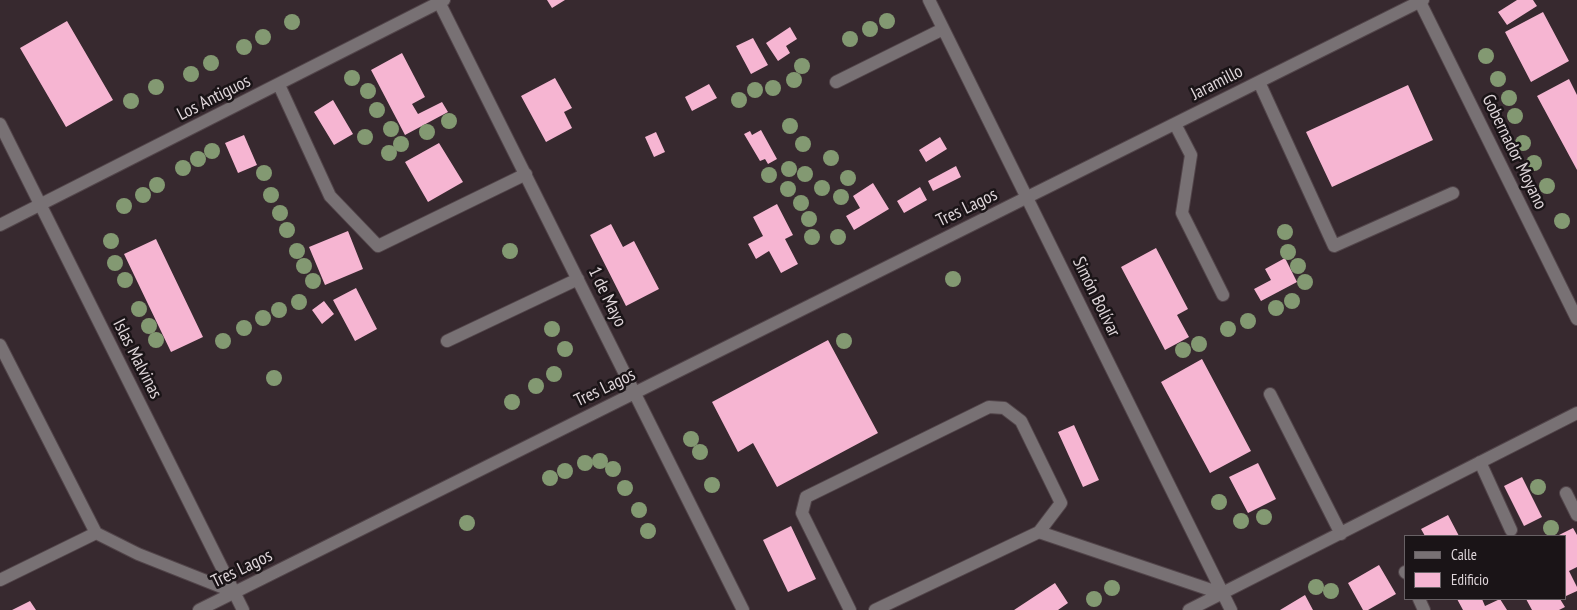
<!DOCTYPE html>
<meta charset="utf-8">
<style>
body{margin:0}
#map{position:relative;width:1577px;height:610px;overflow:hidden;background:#37292f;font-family:"PT Sans Narrow",sans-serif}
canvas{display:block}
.legend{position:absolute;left:1404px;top:535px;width:162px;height:65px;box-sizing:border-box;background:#1a1417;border:1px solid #686165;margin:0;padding:6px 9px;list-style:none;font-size:15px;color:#ded5d9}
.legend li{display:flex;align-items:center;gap:10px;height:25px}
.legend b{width:25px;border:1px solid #686165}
</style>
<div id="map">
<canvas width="1577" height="610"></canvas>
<ul class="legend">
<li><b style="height:6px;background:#787174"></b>Calle</li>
<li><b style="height:14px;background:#f6b5d2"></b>Edificio</li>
</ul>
</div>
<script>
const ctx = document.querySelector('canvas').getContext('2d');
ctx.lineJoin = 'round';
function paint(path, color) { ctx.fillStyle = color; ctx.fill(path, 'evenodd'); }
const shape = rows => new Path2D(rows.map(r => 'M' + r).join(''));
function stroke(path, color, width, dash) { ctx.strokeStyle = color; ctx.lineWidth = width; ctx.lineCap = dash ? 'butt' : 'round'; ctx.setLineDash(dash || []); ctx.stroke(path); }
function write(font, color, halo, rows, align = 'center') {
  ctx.font = font + ' "PT Sans Narrow",sans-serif'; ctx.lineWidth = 5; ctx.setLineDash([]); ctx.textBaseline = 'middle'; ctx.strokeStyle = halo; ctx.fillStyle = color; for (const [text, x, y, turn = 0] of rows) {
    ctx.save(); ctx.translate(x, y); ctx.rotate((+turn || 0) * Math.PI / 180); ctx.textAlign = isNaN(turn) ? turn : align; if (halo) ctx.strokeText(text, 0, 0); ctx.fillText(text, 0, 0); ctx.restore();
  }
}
const building = shape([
 [547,0,565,0,552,8],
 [1517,0,1533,0,1537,6,1507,25,1498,12],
 [1543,12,1569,61,1531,82,1505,32],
 [67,21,113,100,66,127,20,48],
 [790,27,797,39,786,46,790,53,778,61,766,43],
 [753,38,768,65,751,74,736,46],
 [402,53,425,97,412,104,418,114,442,102,448,112,405,135,371,70],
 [555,78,572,108,564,112,572,128,546,142,521,96],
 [1569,79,1577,95,1577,170,1537,96],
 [709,84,717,98,692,111,685,97],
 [1408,85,1433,140,1332,187,1306,132],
 [333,100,353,134,334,145,314,112],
 [761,130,777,159,768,164,765,159,760,161,744,134,750,131,752,135],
 [656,132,665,152,654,157,645,137],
 [244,135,257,165,238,173,225,143],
 [940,137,947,149,926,162,919,150],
 [439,143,463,182,428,202,405,162],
 [956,166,961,177,933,191,928,181],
 [873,183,889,209,854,230,846,216,860,208,853,196],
 [920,187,927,200,904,213,897,201],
 [777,204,793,235,785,239,798,264,781,273,769,251,756,259,748,244,763,236,753,217],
 [611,224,623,247,634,241,659,289,626,306,590,235],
 [348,231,363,269,325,285,309,247],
 [156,239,203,337,171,352,124,254],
 [1156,248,1188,309,1177,315,1189,337,1165,350,1121,267],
 [1285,258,1297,282,1261,301,1254,289,1271,280,1265,269],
 [356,288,377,329,355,341,333,300],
 [324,301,334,314,322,324,312,310],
 [828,340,878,433,777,487,753,443,738,452,712,402],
 [1202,359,1251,451,1210,473,1161,382],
 [1074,425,1099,480,1083,487,1058,432],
 [1258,463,1276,499,1248,513,1229,477],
 [1522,477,1542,517,1524,526,1504,486],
 [1448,515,1459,536,1425,536,1421,529],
 [791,526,816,579,788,592,763,540],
 [1573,528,1577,535,1577,567,1569,571,1577,587,1577,591,1566,596,1566,536,1557,536],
 [1379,565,1396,594,1368,610,1363,610,1348,583],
 [1055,583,1068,603,1058,610,1014,610],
 [1305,595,1313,610,1280,610],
 [1457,599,1482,599,1485,606,1500,599,1507,610,1463,610],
 [1526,599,1560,599,1565,607,1559,610,1532,610],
 [30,601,36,610,12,610]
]);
const minor = shape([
 [438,0,743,610],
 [929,0,1231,610],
 [1419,0,1577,319],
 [836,82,943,29],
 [1259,82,1334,246,1453,193],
 [279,85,330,196,378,246,526,174],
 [0,124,243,610],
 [1175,124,1191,155,1182,213,1223,295],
 [0,225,444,0],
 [447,341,578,279],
 [0,345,96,533,138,554,234,592],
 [1270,394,1341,534],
 [1480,462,1511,530],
 [1566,493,1577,515],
 [1039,532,1223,594],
 [1405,572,1406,573],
 [0,580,96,533],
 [1419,599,1424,610],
 [199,610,1423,0],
 [850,610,802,513,806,497,989,407,1004,408,1021,421,1061,503,1039,532,875,610],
 [1189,610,1577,413]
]);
const trees = [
 [887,21],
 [292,22],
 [870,29],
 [263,37],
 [850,39],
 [244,47],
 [1486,56],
 [211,63],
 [802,66],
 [191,74],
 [352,78],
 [1498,79],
 [794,80],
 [156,87],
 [773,88],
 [755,90],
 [368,91],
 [1509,98],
 [739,100],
 [131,101],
 [377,110],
 [1515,116],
 [449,121],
 [790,126],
 [391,129],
 [427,132],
 [365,137],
 [1523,143],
 [401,144],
 [803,144],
 [212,151],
 [389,153],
 [831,158],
 [198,159],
 [1534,163],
 [183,168],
 [789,169],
 [264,173],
 [805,174],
 [769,175],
 [848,178],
 [157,185],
 [1547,186],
 [822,188],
 [788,189],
 [143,195],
 [271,195],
 [841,197],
 [801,203],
 [124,206],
 [280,213],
 [809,219],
 [1562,221],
 [287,230],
 [1285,232],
 [812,237],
 [838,237],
 [111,241],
 [297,251],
 [510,251],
 [1288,252],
 [115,263],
 [304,266],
 [1298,266],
 [953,279],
 [125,280],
 [313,281],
 [1305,282],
 [1292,301],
 [299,302],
 [1276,308],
 [139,309],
 [279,310],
 [263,318],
 [1248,321],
 [149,326],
 [244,328],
 [552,329],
 [1228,329],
 [156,340],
 [223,341],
 [844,341],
 [1199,344],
 [565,349],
 [1183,350],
 [554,374],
 [274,378],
 [536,386],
 [512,402],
 [691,439],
 [700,452],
 [600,461],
 [585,463],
 [613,469],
 [565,471],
 [550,478],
 [712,485],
 [1538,487],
 [625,488],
 [1219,502],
 [639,510],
 [1264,517],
 [1241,521],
 [467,523],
 [1551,528],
 [648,531],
 [1316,587],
 [1112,588],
 [1331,591],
 [1094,599]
];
const streetNames = [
 ["Jaramillo",1217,83,-27],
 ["Los Antiguos",214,98,-27],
 ["Gobernador Moyano",1514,152,64],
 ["Tres Lagos",967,208,-26],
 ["1 de Mayo",607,297,64],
 ["Simón Bolívar",1096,297,64],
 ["Islas Malvinas",137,359,63],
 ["Tres Lagos",605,388,-26],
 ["Tres Lagos",242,569,-26]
];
paint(building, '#f6b5d2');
stroke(minor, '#52454a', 14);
stroke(minor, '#787174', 12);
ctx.fillStyle = '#839972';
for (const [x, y] of trees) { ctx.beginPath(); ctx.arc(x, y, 8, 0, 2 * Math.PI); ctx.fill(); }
write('18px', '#ded5d9', '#1a1417', streetNames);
</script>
